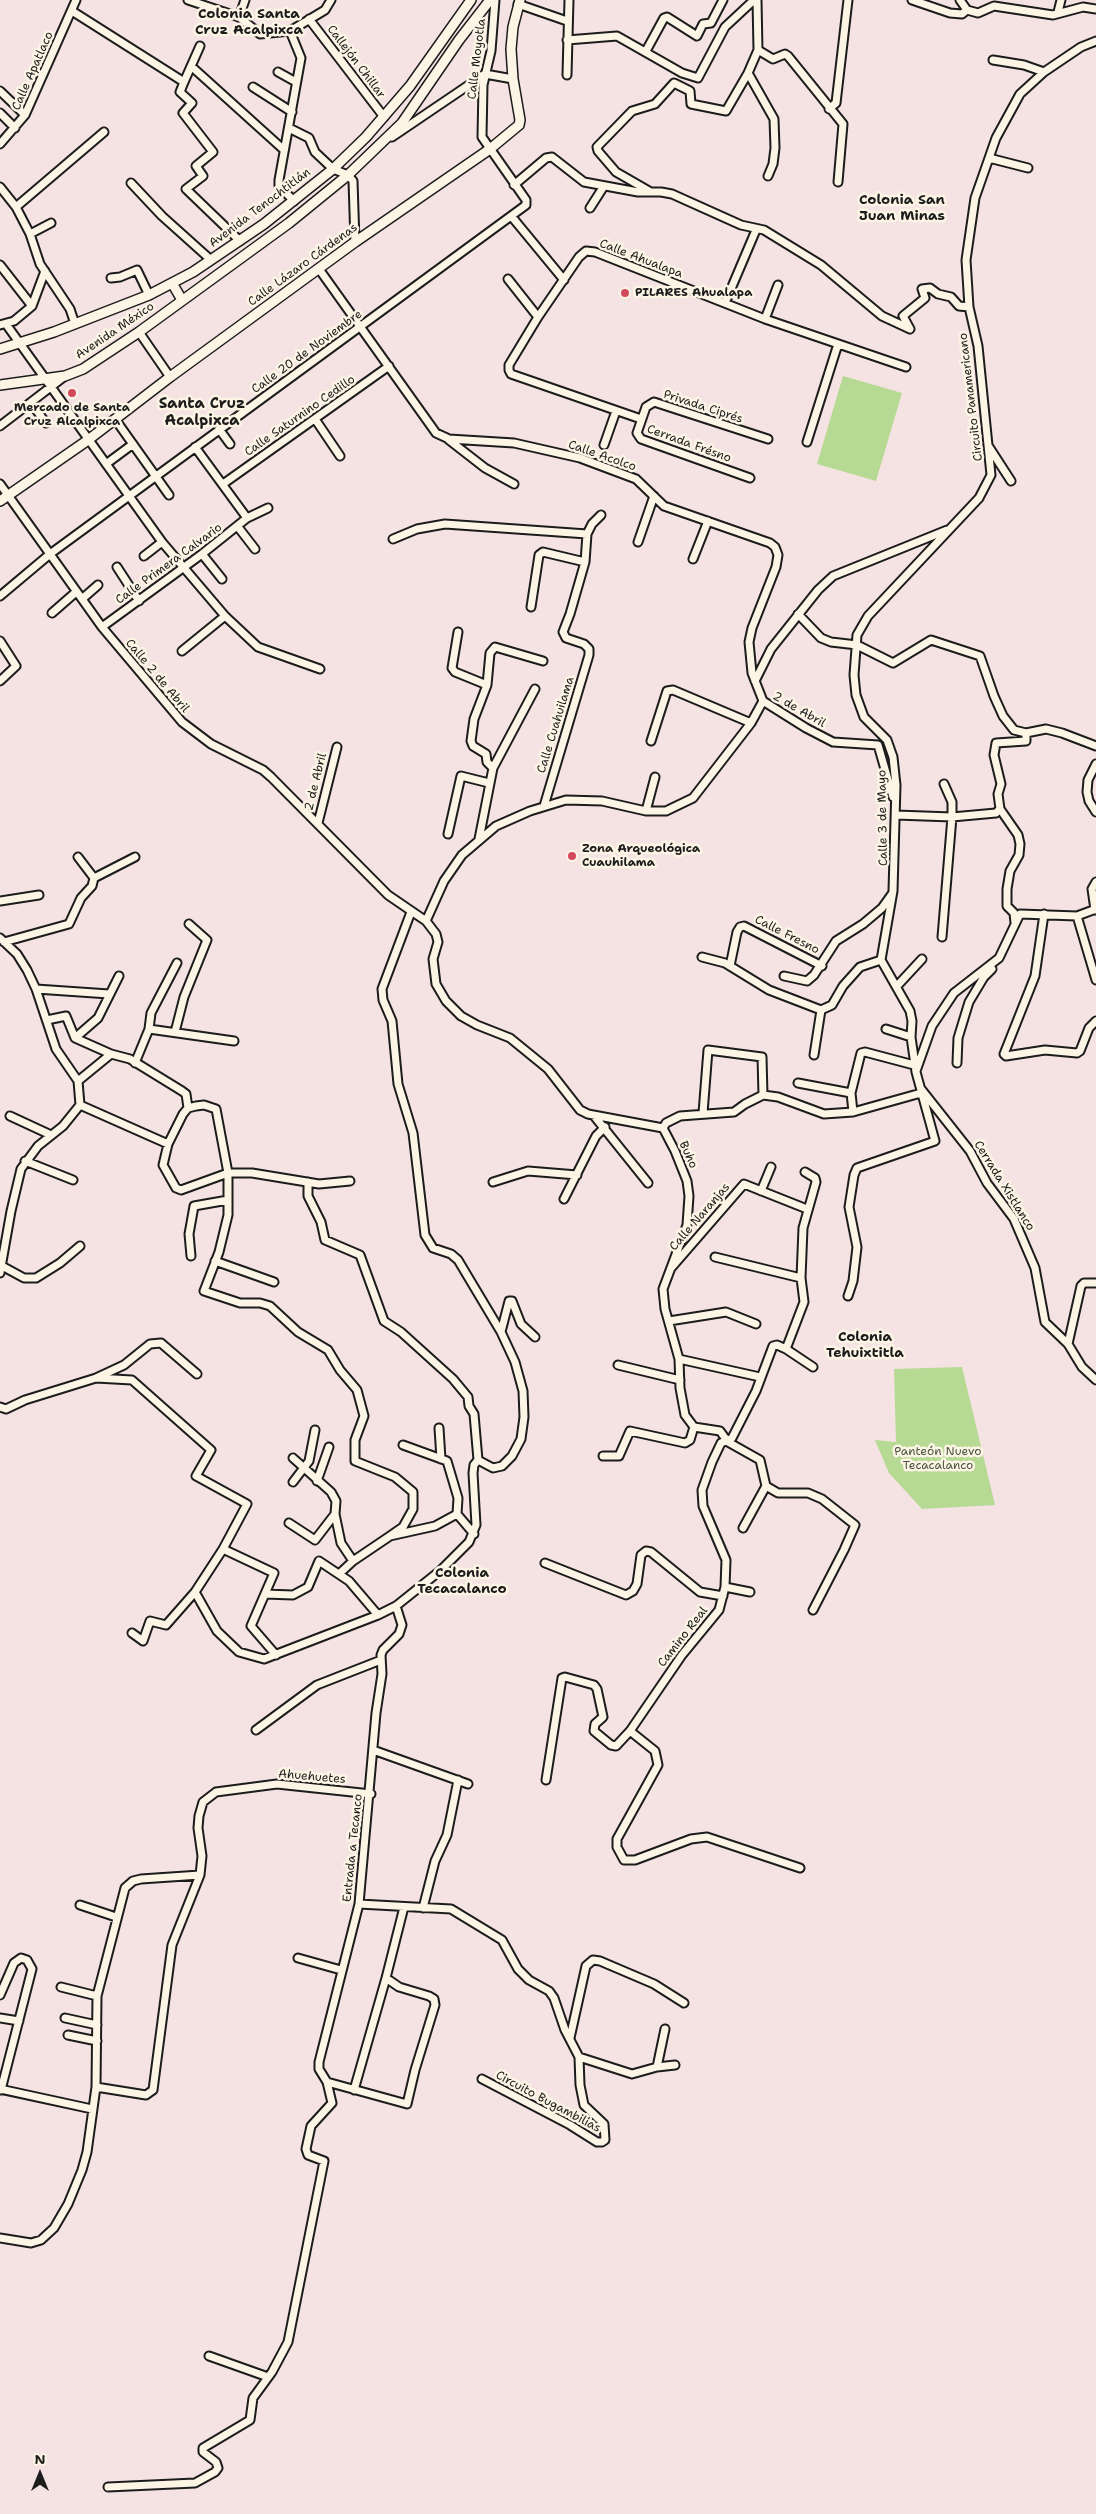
<!DOCTYPE html>
<meta charset="utf-8">
<style>
body{margin:0}
#map{position:relative;width:1096px;height:2514px;overflow:hidden;background:#f5e2e2;font-family:"Shantell Sans",sans-serif}
canvas{display:block}
.north{position:absolute;left:15px;top:2449px;width:50px;height:50px;-webkit-text-stroke:4px #fcf5e5;paint-order:stroke;rotate:0deg;font-size:14px;font-weight:700;line-height:20px;text-align:center;color:#1c1c1c}
.north::after{content:'';display:block;margin:auto;width:18px;height:22px;background:#1c1c1c;clip-path:polygon(50% 0,100% 100%,50% 72%,0 100%)}
</style>
<div id="map">
<canvas width="1096" height="2514"></canvas>
<div class="north">N</div>
</div>
<script>
const ctx = document.querySelector('canvas').getContext('2d');
ctx.lineJoin = 'round';
function paint(path, color) { ctx.fillStyle = color; ctx.fill(path, 'evenodd'); }
const shape = rows => new Path2D(rows.map(r => 'M' + r).join(''));
function stroke(path, color, width, dash) { ctx.strokeStyle = color; ctx.lineWidth = width; ctx.lineCap = dash ? 'butt' : 'round'; ctx.setLineDash(dash || []); ctx.stroke(path); }
function write(font, color, halo, rows, align = 'center') {
  ctx.font = font + ' "Shantell Sans",sans-serif'; ctx.lineWidth = 5; ctx.setLineDash([]); ctx.textBaseline = 'middle'; ctx.strokeStyle = halo; ctx.fillStyle = color; for (const [text, x, y, turn = 0] of rows) {
    ctx.save(); ctx.translate(x, y); ctx.rotate((+turn || 0) * Math.PI / 180); ctx.textAlign = isNaN(turn) ? turn : align; if (halo) ctx.strokeText(text, 0, 0); ctx.fillText(text, 0, 0); ctx.restore();
  }
}
const green = shape([
 [843,376,902,393,876,481,817,464],
 [962,1367,995,1505,922,1509,889,1473,875,1440,896,1442,894,1369]
]);
const street = shape([
 [188,0,239,17,260,34,290,31],
 [912,0,950,13,962,14,967,10,978,13,994,6,1053,15,1083,7,1096,9],
 [960,0,967,10],
 [518,4,567,21],
 [72,11,184,82,180,92,192,103,183,113,213,152,196,166,203,176,186,189,240,241],
 [1058,12,1061,0],
 [239,17,245,0],
 [309,19,384,117],
 [567,40,617,36,682,73,698,78,725,27,754,0],
 [758,50,773,59,785,54,788,56,843,124,838,182],
 [646,51,664,18,667,17,697,36,703,24,711,23,723,0],
 [993,60,1024,65,1044,72],
 [191,66,284,150],
 [278,72,296,82],
 [748,73,774,119,775,148,773,164,768,176],
 [567,75,569,0],
 [184,82,200,46],
 [253,87,292,112],
 [0,91,25,115],
 [829,109,836,103,848,0],
 [0,113,15,128],
 [289,128,309,138,315,152,333,169,348,175,353,181,355,242],
 [392,137,485,74,513,79],
 [0,144,25,115,76,0],
 [989,158,1028,168],
 [131,183,162,216,211,260],
 [514,185,546,158,552,157,584,182,638,192,661,192,672,194,741,225,764,230,821,265,882,316,910,329,903,316,925,298,922,289,930,288,938,294,951,297,959,306,969,307],
 [0,187,16,207,30,234,40,264,70,309,75,324],
 [649,191,616,172,598,151,597,147,632,111,655,104,674,83,690,91,691,104,726,111,748,73,758,50,757,0],
 [294,201,279,186,279,180,301,58,290,31,325,10,331,0],
 [16,207,104,132],
 [590,208,604,186],
 [512,217,564,280],
 [30,234,51,223],
 [0,265,32,306],
 [319,269,436,433,449,439,514,443,580,458,636,479,664,506,770,543,775,547,778,555,776,567,752,628,749,642,752,673,763,701],
 [111,278,120,277,137,270,149,295],
 [508,279,538,317],
 [725,303,756,230],
 [765,319,778,285],
 [6,324,162,542,225,616,258,647,320,669],
 [0,325,14,321,32,306,45,271],
 [139,332,170,377],
 [31,403,46,423],
 [115,419,169,495],
 [315,419,340,456],
 [641,419,511,374,509,370,509,365,538,317,579,257,586,251,595,252,765,319,906,367],
 [0,426,65,376],
 [219,429,230,444],
 [449,440,485,468,514,484],
 [807,442,838,344],
 [604,445,616,411],
 [195,447,247,518],
 [989,447,1011,481],
 [106,464,133,444],
 [750,478,641,439,637,433,646,407,654,402,768,439],
 [0,484,102,627,182,722,211,744,263,770,271,777,388,895,426,921,436,934,438,942,433,959,436,984,446,1001,461,1016,477,1025,510,1038,548,1069,580,1110,588,1114,663,1128,675,1151,687,1181,689,1196,687,1225,663,1289,665,1309,679,1359,680,1388,685,1415,694,1427,720,1431,728,1442,760,1460,766,1486],
 [223,484,389,366],
 [238,527,255,549],
 [393,539,417,529,445,524,587,534],
 [638,542,654,496],
 [202,554,222,579],
 [144,556,162,542],
 [693,559,708,521],
 [117,567,139,601],
 [0,596,50,554,526,205,526,200,482,137,483,85,491,51,495,0],
 [82,599,98,585],
 [531,607,539,555,543,552,585,562],
 [52,613,76,592],
 [798,614,821,638,831,642,857,645,893,663,931,640,980,656,994,696,1003,716,1014,730,1026,733,1046,729,1062,733,1096,746],
 [102,627,202,554,247,518,268,508],
 [458,632,452,668,455,672,487,685,474,719,471,741,473,746,486,754,487,762,493,768],
 [0,641,16,666,0,681],
 [182,651,225,616],
 [755,681,771,649,818,590,833,576,947,530],
 [487,685,490,653,495,647,543,661],
 [763,701,806,728,833,742,878,745,893,797],
 [651,741,667,691,673,690,751,723],
 [1096,764,1088,780,1087,792,1089,801,1096,812],
 [544,806,589,655,589,649,584,644,566,638,563,632,570,614,585,562,587,534,592,524,601,515],
 [1000,809,1018,835,1020,844,1019,855,1010,871,1007,889,1007,906,1014,913,1015,923],
 [646,811,655,777],
 [896,815,952,817,996,813,1000,809,998,794,1001,784,994,755,996,743,1026,741,1026,733],
 [318,823,337,747],
 [448,834,461,776,489,783],
 [479,839,493,768,535,689],
 [78,857,94,878,135,857],
 [0,901,39,895],
 [1095,910,1092,889,1096,882],
 [1044,914,1035,976,1004,1054,1006,1056,1045,1050,1077,1053,1080,1051,1089,1028,1096,1021],
 [1077,916,1096,980],
 [426,921,444,881,462,855,496,826,530,811,566,800,602,801,646,811,666,811,693,798,751,723,763,701],
 [942,937,952,817,952,802,944,784],
 [0,938,17,954,27,970,36,989,56,1049,78,1081,80,1105,63,1126,38,1146,21,1169,11,1211,0,1273],
 [4,942,69,924,81,898,92,886,94,878],
 [702,957,725,963,769,990,821,1010,832,1005,843,986,860,967,881,960],
 [730,966,737,932,740,927,744,926,822,966],
 [784,976,807,981,814,975,836,941,863,924,882,908,892,894],
 [897,986,922,959],
 [36,989,109,994],
 [47,1020,66,1016,75,1038,111,1054,130,1059,182,1091,186,1094,188,1108],
 [149,1029,234,1041],
 [886,1029,911,1037],
 [175,1032,184,997,207,940,189,924],
 [75,1038,98,1018,119,976],
 [814,1055,821,1010],
 [135,1063,149,1029,151,1013,177,963],
 [957,1063,958,1038,969,1002,984,977,992,969],
 [916,1071,932,1026,954,993,999,958,1020,914,1077,916,1096,909],
 [78,1081,111,1054],
 [798,1083,851,1093],
 [921,1089,970,1151,987,1183,1014,1219,1035,1268,1045,1322,1068,1344,1082,1367,1096,1380],
 [80,1105,168,1144],
 [853,1112,921,1093],
 [703,1113,708,1050,762,1057,763,1095],
 [10,1116,51,1135],
 [595,1117,648,1183],
 [663,1128,666,1123,680,1116,734,1112,745,1104,763,1095,778,1097,824,1114,853,1112,851,1093,861,1053,865,1052,914,1065],
 [25,1161,73,1180],
 [350,1181,319,1184,252,1173,228,1173,181,1190,176,1188,163,1165,168,1144,183,1114,188,1108,196,1106,204,1105,216,1109,228,1173,228,1215,219,1252,204,1291,240,1303,260,1303,270,1306,298,1332,328,1350,340,1370,357,1390,364,1416,355,1440,355,1461,395,1477,413,1492,413,1509,403,1527,390,1536],
 [308,1182,308,1196,321,1222,325,1240,360,1255,384,1321,401,1332,453,1379,468,1397,469,1406,474,1414,478,1460],
 [493,1182,528,1171,577,1175],
 [761,1191,771,1167],
 [564,1199,596,1136,605,1127],
 [191,1256,189,1234,194,1206,228,1200],
 [715,1257,801,1278],
 [215,1261,274,1282],
 [2,1266,24,1278,36,1278,60,1263,80,1246],
 [672,1267,744,1184,807,1209],
 [848,1296,853,1281,857,1247,849,1207,854,1175,857,1168,935,1141,916,1072,911,1037,912,1021,910,1011,881,960,893,891,896,785,893,757,887,740,864,717,856,695,854,675,857,635,868,616,979,498,991,475,978,346,969,307,966,260,975,198,996,138,1020,94,1044,72,1081,47,1096,41],
 [669,1321,726,1312,756,1324],
 [501,1332,509,1301,512,1301,521,1324,535,1337],
 [1068,1344,1081,1286,1084,1283,1096,1283],
 [786,1349,804,1302,801,1278,803,1228,816,1182,815,1178,805,1172],
 [679,1359,760,1377],
 [618,1365,680,1380],
 [96,1378,132,1380,211,1450,196,1476,247,1504,223,1549,195,1592,166,1625,150,1621,143,1641,132,1633],
 [0,1407,6,1409,25,1400,96,1378,124,1365,150,1344,161,1343,197,1374],
 [439,1428,441,1459],
 [403,1445,447,1461,458,1498,457,1514],
 [603,1456,619,1456,630,1431,685,1443,690,1440,694,1427],
 [293,1458,331,1492,336,1501,335,1514,341,1543,353,1561],
 [317,1481,329,1447],
 [293,1482,309,1461,315,1430],
 [766,1486,778,1493,808,1493,822,1499,855,1525,844,1550,813,1610],
 [457,1514,474,1534],
 [289,1523,315,1540,335,1514],
 [743,1528,766,1486],
 [223,1549,274,1573,251,1626,276,1655],
 [545,1563,626,1595,633,1591,637,1584,641,1555,646,1551,651,1552,700,1592,723,1596],
 [339,1574,353,1561,390,1536,435,1526,457,1514],
 [725,1587,750,1592],
 [195,1592,217,1631,239,1652,264,1659,378,1615,396,1606,441,1570,469,1542,476,1525,473,1473,474,1465,478,1460,493,1468,502,1466,512,1456,521,1439,524,1417,523,1391,515,1362,501,1332,458,1260,451,1254,433,1248,425,1235,413,1133,398,1084,392,1021,383,1000,382,989,411,912],
 [265,1594,293,1595,308,1587,319,1561,349,1581,378,1615],
 [256,1730,317,1685,381,1660],
 [630,1731,655,1751,658,1765,617,1839,617,1847,624,1860,635,1860,691,1839,707,1837,800,1868],
 [373,1750,468,1784],
 [546,1780,562,1678,565,1677,594,1685,597,1689,603,1717,595,1724,594,1731,611,1745,616,1746,630,1731,682,1655,719,1610,725,1587,726,1560,703,1506,702,1490,712,1462,721,1443,732,1438,756,1391,773,1346,777,1345,786,1349,813,1367],
 [200,1875,202,1856,198,1828,199,1816,203,1802,216,1792,277,1784,371,1794],
 [359,1904,451,1909,502,1940,518,1969,529,1980,549,1991,554,1998,565,2030,579,2057,580,2085,584,2105,604,2124,605,2140,602,2142,597,2142,570,2125,482,2079],
 [80,1905,116,1917],
 [423,1908,435,1861,447,1835,458,1780],
 [298,1958,341,1970],
 [61,1987,97,1996],
 [0,1995,14,1963,21,1958,27,1960,32,1969,1,2090],
 [0,2018,19,2021],
 [65,2018,97,2025],
 [68,2035,97,2041],
 [570,2038,586,1966,593,1960,600,1961,654,1984,684,2003],
 [579,2057,632,2074,657,2067,675,2065],
 [657,2067,665,2029],
 [327,2082,407,2104,415,2070,435,2005,434,1999,429,1996,399,1987,386,1978,404,1907],
 [0,2089,92,2109],
 [354,2090,386,1978],
 [0,2238,31,2243,41,2240,54,2228,68,2204,82,2170,87,2152,96,2087,97,1996,125,1888,133,1881,141,1879,200,1875,172,1945,153,2090,146,2095,96,2087],
 [209,2356,268,2377],
 [108,2487,195,2483,215,2472,218,2468,216,2462,203,2452,203,2448,250,2420,253,2398,272,2372,288,2342,324,2161,308,2155,306,2149,311,2126,332,2103,327,2082,319,2069,319,2062,359,1904,376,1713,382,1674,381,1655,383,1650,399,1634,402,1625,396,1606]
]);
const secondary = shape([
 [172,283,182,300],
 [0,349,54,332,149,295,193,272,264,224,333,169,366,137,410,86,471,0],
 [0,385,65,376,83,369,139,332,289,223,348,175,402,123,459,40,490,0],
 [0,501,88,440,170,377,355,242,490,149,519,125,520,120,513,79,511,49,513,27,520,0]
]);
const markers = [
 [625,293,5,"#d1495b"],
 [72,393,5,"#d1495b"],
 [572,856,5,"#d1495b"]
];
const streetNames = [
 ["Calle Moyotla",477,59,-83],
 ["Callejón Chillar",356,62,53],
 ["Calle Apatlaco",33,71,-66],
 ["Avenida Tenochtitlán",260,208,-37],
 ["Calle Ahualapa",641,259,21],
 ["Calle Lázaro Cárdenas",303,265,-36],
 ["Avenida México",115,331,-34],
 ["Calle 20 de Noviembre",307,352,-36],
 ["Circuito Panamericano",971,397,-97],
 ["Privada Ciprés",703,407,18],
 ["Calle Saturnino Cedillo",300,416,-35],
 ["Cerrada Frésno",689,444,20],
 ["Calle Acolco",602,456,19],
 ["Calle Primera Calvario",169,564,-36],
 ["Calle 2 de Abril",157,676,50],
 ["2 de Abril",799,710,30],
 ["Calle Cuahuilama",556,725,-73],
 ["2 de Abril",316,782,-76],
 ["Calle 3 de Mayo",883,818,-91],
 ["Calle Fresno",787,935,27],
 ["Buho",688,1155,66],
 ["Cerrada Xistlanco",1004,1186,58],
 ["Calle Naranjas",700,1217,-49],
 ["Camino Real",683,1637,-52],
 ["Ahuehuetes",312,1777,5],
 ["Entrada a Tecanco",353,1848,-84],
 ["Circuito Bugambilias",548,2102,28]
];
const poiNames = [
 ["PILARES Ahualapa",635,293],
 ["Mercado de Santa",72,408,"center"],
 ["Cruz Alcalpixca",72,422,"center"],
 ["Zona Arqueológica",582,849],
 ["Cuauhilama",582,863]
];
const parkNames = [
 ["Panteón Nuevo",938,1452],
 ["Tecacalanco",938,1466]
];
const neighbourhoodNames = [
 ["Colonia Santa",249,14],
 ["Cruz Acalpixca",249,30],
 ["Colonia San",902,200],
 ["Juan Minas",902,216],
 ["Colonia",865,1337],
 ["Tehuixtitla",865,1353],
 ["Colonia",462,1573],
 ["Tecacalanco",462,1589]
];
const quarterNames = [
 ["Santa Cruz",202,404],
 ["Acalpixca",202,421]
];
paint(green, '#b6d993');
stroke(street, '#1c1c1c', 11);
stroke(secondary, '#1c1c1c', 12);
stroke(street, '#fcf5e5', 7);
stroke(secondary, '#fcf5e5', 9);
for (const [x, y, r, color] of markers) { const dot = new Path2D(); dot.arc(x, y, r, 0, 2 * Math.PI); ctx.fillStyle = color; ctx.fill(dot); stroke(dot, '#fcf5e5', 2); }
write('12px', '#1c1c1c', '#fcf5e5', streetNames);
write('bold 12px', '#1c1c1c', '#fcf5e5', poiNames, 'left');
write('12px', '#4a5540', '#fcf5e5', parkNames);
write('bold 14px', '#1c1c1c', '#fcf5e5', neighbourhoodNames);
write('bold 15px', '#1c1c1c', '#fcf5e5', quarterNames);
</script>
